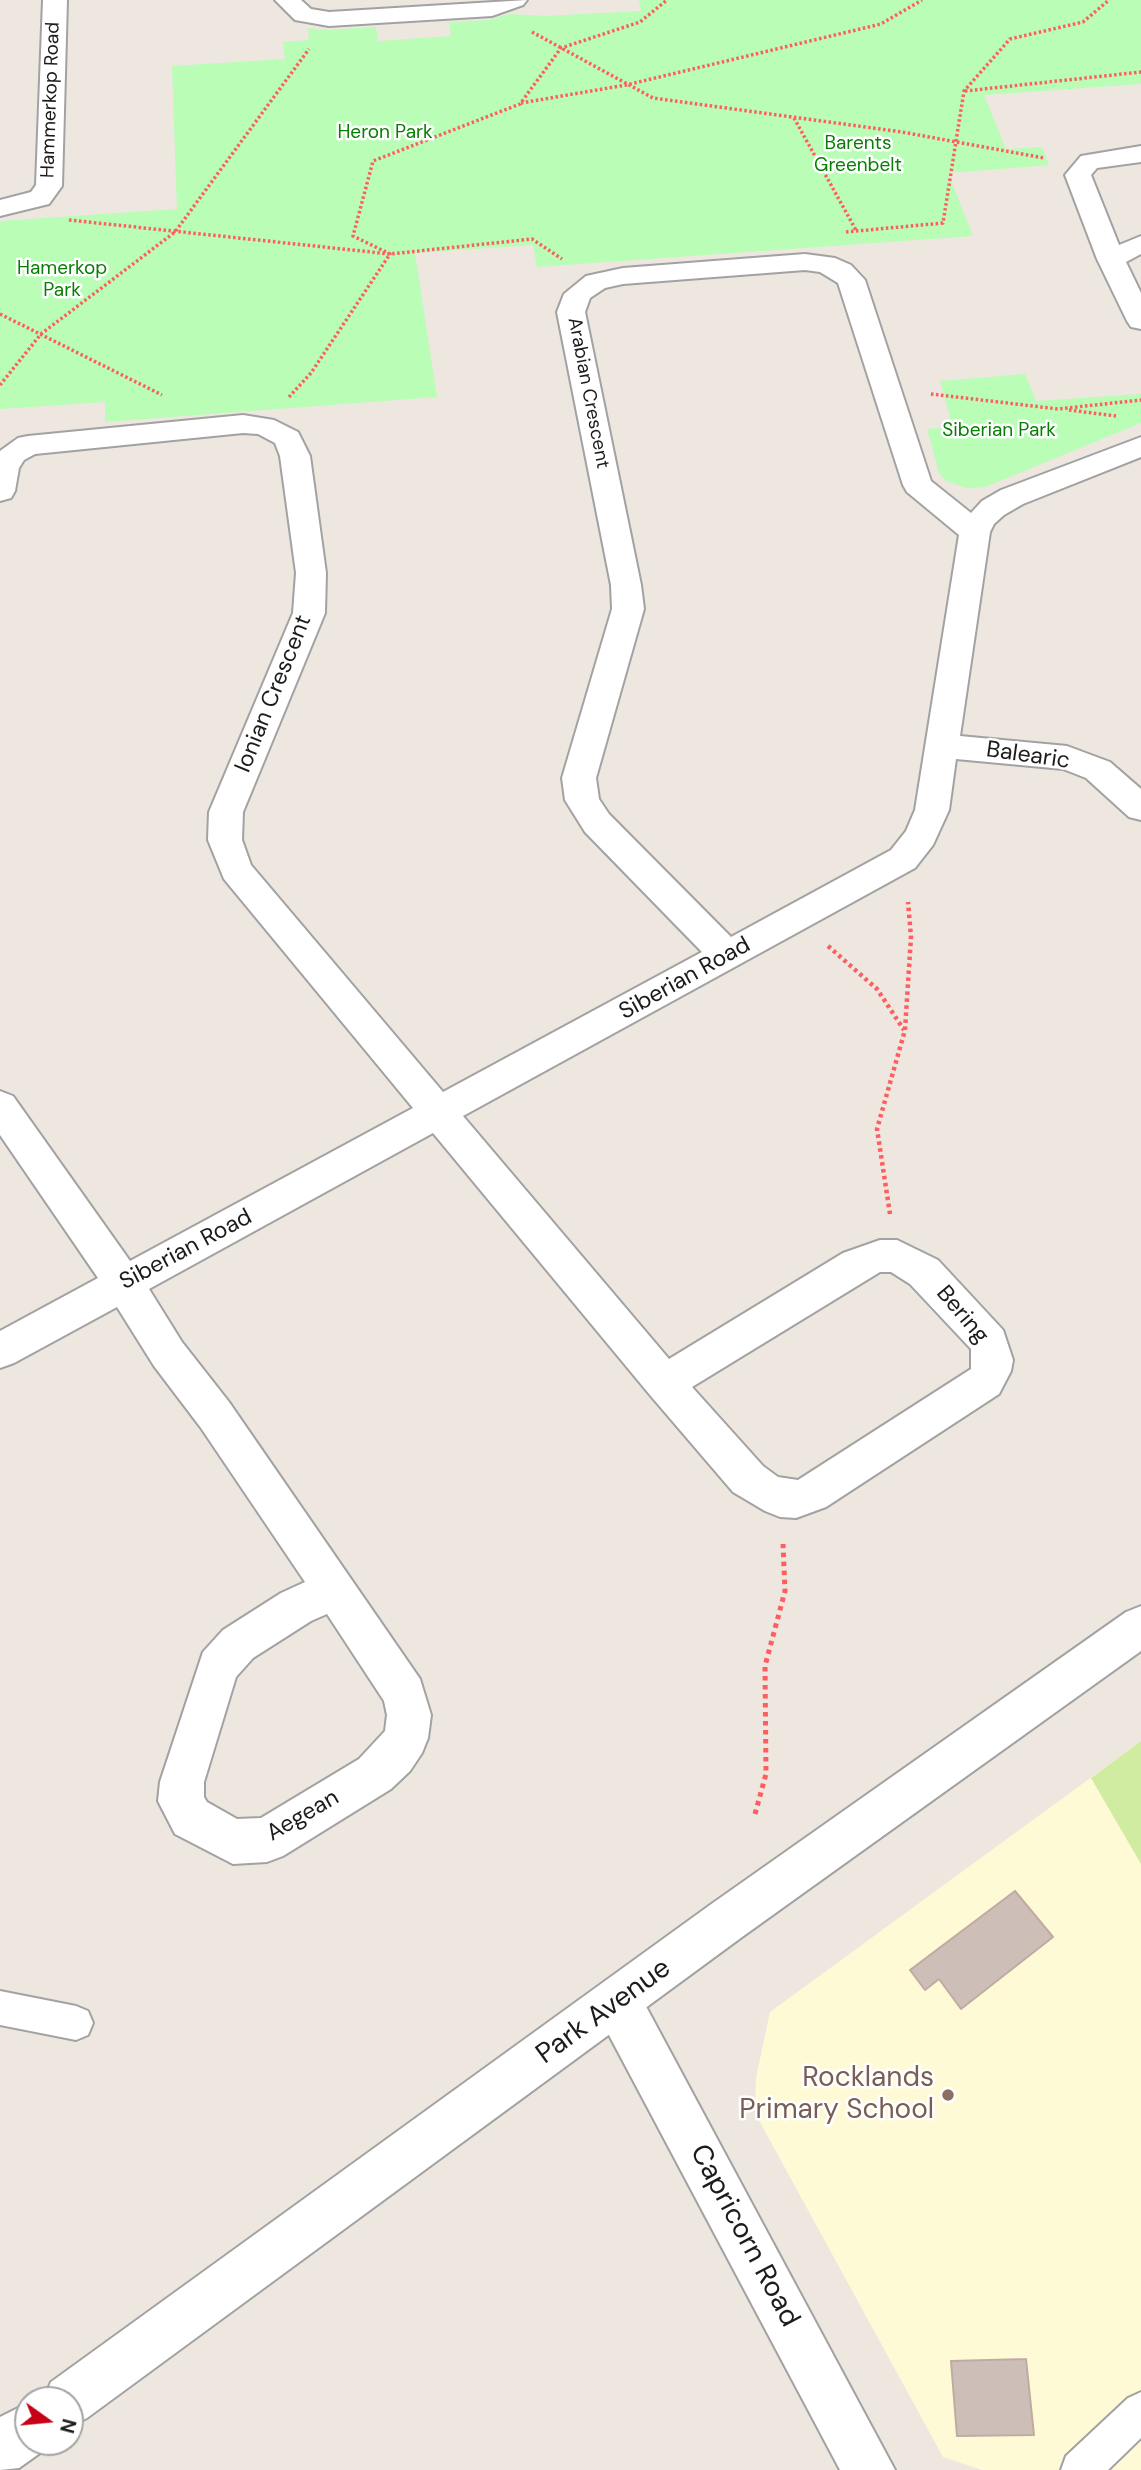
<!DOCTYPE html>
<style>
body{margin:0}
#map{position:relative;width:1141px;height:2470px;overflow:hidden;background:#ede7df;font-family:"DM Sans",sans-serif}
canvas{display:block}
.north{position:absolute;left:14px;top:2386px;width:70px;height:70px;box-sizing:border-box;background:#fff;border:2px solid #a4a4a4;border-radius:50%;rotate:105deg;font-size:19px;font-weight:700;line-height:28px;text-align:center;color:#1b1b1b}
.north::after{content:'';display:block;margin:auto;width:24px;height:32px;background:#c50017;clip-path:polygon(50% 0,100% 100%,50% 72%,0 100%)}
</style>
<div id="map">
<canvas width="1141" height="2470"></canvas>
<div class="north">N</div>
</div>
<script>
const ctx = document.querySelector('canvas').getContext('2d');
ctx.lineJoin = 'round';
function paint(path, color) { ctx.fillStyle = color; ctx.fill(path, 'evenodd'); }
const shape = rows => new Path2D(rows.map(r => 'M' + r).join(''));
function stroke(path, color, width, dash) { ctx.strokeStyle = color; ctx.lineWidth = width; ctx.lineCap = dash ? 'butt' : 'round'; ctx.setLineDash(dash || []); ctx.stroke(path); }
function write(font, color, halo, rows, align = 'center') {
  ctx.font = font + ' "DM Sans",sans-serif'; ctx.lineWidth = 5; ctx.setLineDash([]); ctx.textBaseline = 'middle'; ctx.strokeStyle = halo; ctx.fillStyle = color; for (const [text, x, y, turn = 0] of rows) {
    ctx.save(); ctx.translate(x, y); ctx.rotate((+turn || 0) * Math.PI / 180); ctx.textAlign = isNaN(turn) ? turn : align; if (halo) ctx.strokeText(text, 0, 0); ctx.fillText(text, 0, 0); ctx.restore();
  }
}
const education = shape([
 [1141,1741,1141,2470,982,2470,943,2457,755,2113,756,2078,770,2012]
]);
const grass = shape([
 [1141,1741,1141,1864,1091,1778]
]);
const park = shape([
 [639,0,1141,0,1141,84,984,95,1006,149,1042,147,1049,165,948,173,973,236,537,267,533,245,415,253,437,397,105,422,105,402,0,409,0,221,177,209,172,66,285,59,283,42,309,40,308,28,326,30,376,27,378,41,451,36,449,22,488,20,510,14,545,16,641,11],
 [1025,374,1036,401,1141,394,1141,423,985,487,966,488,946,481,939,473,927,429,953,427,940,381]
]);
const building = shape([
 [1015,1891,1053,1937,961,2009,939,1979,925,1990,910,1970,1015,1891],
 [1026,2359,1034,2435,957,2436,951,2361,1026,2359]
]);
const pathFar2 = shape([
 [532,32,653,98,902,132,1044,158],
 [965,91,1141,72],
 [521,103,626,85,881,24,922,0],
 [794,118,857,232],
 [69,220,390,254,532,239,562,259],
 [846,232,943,223,964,91,1010,39,1083,22,1109,0],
 [0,314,162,395],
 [0,385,41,334,175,232,309,49],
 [931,394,1058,409,1141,400],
 [289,397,311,373,390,254,353,236,373,161,520,104,561,48,640,22,667,0],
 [1069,410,1116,416]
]);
const pathFar1 = shape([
 [828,946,877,989,904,1030],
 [890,1214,877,1129,905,1030,911,937,908,902]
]);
const path = shape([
 [755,1814,766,1774,765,1666,785,1591,783,1544]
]);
const service = shape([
 [0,1991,76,2006,88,2011,93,2023,88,2035,76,2040,0,2025,0,1991],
 [1141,2392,1141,2438,1108,2470,1061,2470,1066,2456,1128,2398,1141,2392]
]);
const minor = shape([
 [43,0,67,0,62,186,49,204,0,216,0,200,31,192,36,185,43,0],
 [275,0,301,0,311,9,329,12,527,0,523,5,492,16,329,26,295,20,275,0],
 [1141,146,1141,162,1097,168,1091,175,1119,245,1141,236,1141,254,1126,262,1141,293,1141,329,1131,327,1127,321,1097,259,1065,175,1081,156,1141,146],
 [805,254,835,258,851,265,865,280,931,481,971,513,982,501,1001,490,1141,437,1141,457,1023,504,1004,515,994,524,990,532,960,736,1067,746,1110,762,1141,789,1141,820,1129,817,1086,778,1063,769,956,759,949,810,933,845,915,868,463,1116,669,1359,843,1253,880,1240,897,1240,938,1260,1003,1330,1013,1360,1011,1371,999,1394,826,1507,796,1518,780,1517,765,1511,733,1492,650,1395,433,1133,149,1289,182,1342,229,1402,420,1679,431,1715,428,1738,422,1753,410,1771,391,1789,283,1856,267,1862,233,1864,175,1834,158,1801,160,1782,203,1652,223,1630,281,1593,305,1582,201,1428,154,1366,117,1307,14,1363,0,1368,0,1331,98,1278,0,1135,0,1091,13,1096,130,1261,413,1108,224,879,208,840,209,812,293,613,296,573,280,456,275,443,258,434,243,433,35,454,24,460,19,468,15,491,11,498,0,501,0,451,18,438,28,436,243,415,274,420,298,432,310,456,326,573,325,613,243,812,242,840,251,865,443,1092,702,952,585,832,565,800,562,778,612,609,611,585,557,312,564,294,586,276,623,268,805,254],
 [805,270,820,272,838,283,903,485,907,492,959,535,915,810,906,831,891,850,731,937,609,814,599,799,596,778,644,609,641,585,585,312,590,298,605,288,623,284,805,270],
 [880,1272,891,1272,910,1284,971,1349,971,1369,798,1480,778,1477,763,1466,692,1387,880,1272],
 [327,1614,384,1701,387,1715,385,1731,359,1759,261,1818,237,1819,207,1802,204,1797,204,1782,236,1677,253,1658,311,1621,327,1614],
 [618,1979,635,1986,895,2470,840,2470,601,2020,594,2003,601,1986,618,1979]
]);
const tertiary = shape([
 [1141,1606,1141,1651,742,1937,87,2418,70,2426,70,2400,43,2400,51,2382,710,1905,1126,1612,1141,1606],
 [28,2403,28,2442,49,2442,47,2448,19,2468,0,2470,0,2417,28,2403]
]);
const markers = [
 [948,2095,7,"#8d6e63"]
];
const farStreetnames = [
 ["Hammerkop Road",51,100,-88],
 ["Arabian Crescent",588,393,79]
];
const farParknames = [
 ["Heron Park",385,133],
 ["Barents",858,144],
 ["Greenbelt",858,166],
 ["Hamerkop",62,269],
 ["Park",62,291],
 ["Siberian Park",999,431]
];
const streetNames = [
 ["Ionian Crescent",274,694,-68],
 ["Balearic",1028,756,8],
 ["Siberian Road",685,979,-29],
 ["Siberian Road",186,1250,-28],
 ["Bering",962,1315,50],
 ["Aegean",303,1816,-30]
];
const nearStreetnames = [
 ["Park Avenue",604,2012,-36],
 ["Capricorn Road",744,2236,62]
];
const nearEducationnames = [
 ["Rocklands",934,2079],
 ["Primary School",934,2111]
];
paint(education, '#fffad6');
paint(grass, '#cfeca0');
paint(park, '#b9fdb7');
paint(building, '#cdbfb8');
stroke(building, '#c0aba1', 2);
stroke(service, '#a2a2a2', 4);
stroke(minor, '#a2a2a2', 4);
stroke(tertiary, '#a2a2a2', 4);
stroke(pathFar2, '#ff5e61', 3.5, [2.5, 2.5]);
stroke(pathFar1, '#ff5e61', 4.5, [3.5, 3.5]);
stroke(path, '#ff5e61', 5, [4.5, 4.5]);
paint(service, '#fff');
paint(minor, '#fff');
paint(tertiary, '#fff');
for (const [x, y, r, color] of markers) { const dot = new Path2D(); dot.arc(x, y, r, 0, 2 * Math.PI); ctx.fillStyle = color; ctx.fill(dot); stroke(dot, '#fff', 2.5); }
write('19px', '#1b1b1b', '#fff', farStreetnames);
write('19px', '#087e04', '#fff', farParknames);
write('23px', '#1b1b1b', '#fff', streetNames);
write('28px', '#1b1b1b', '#fff', nearStreetnames);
write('28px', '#785e54', '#fff', nearEducationnames, 'right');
</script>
